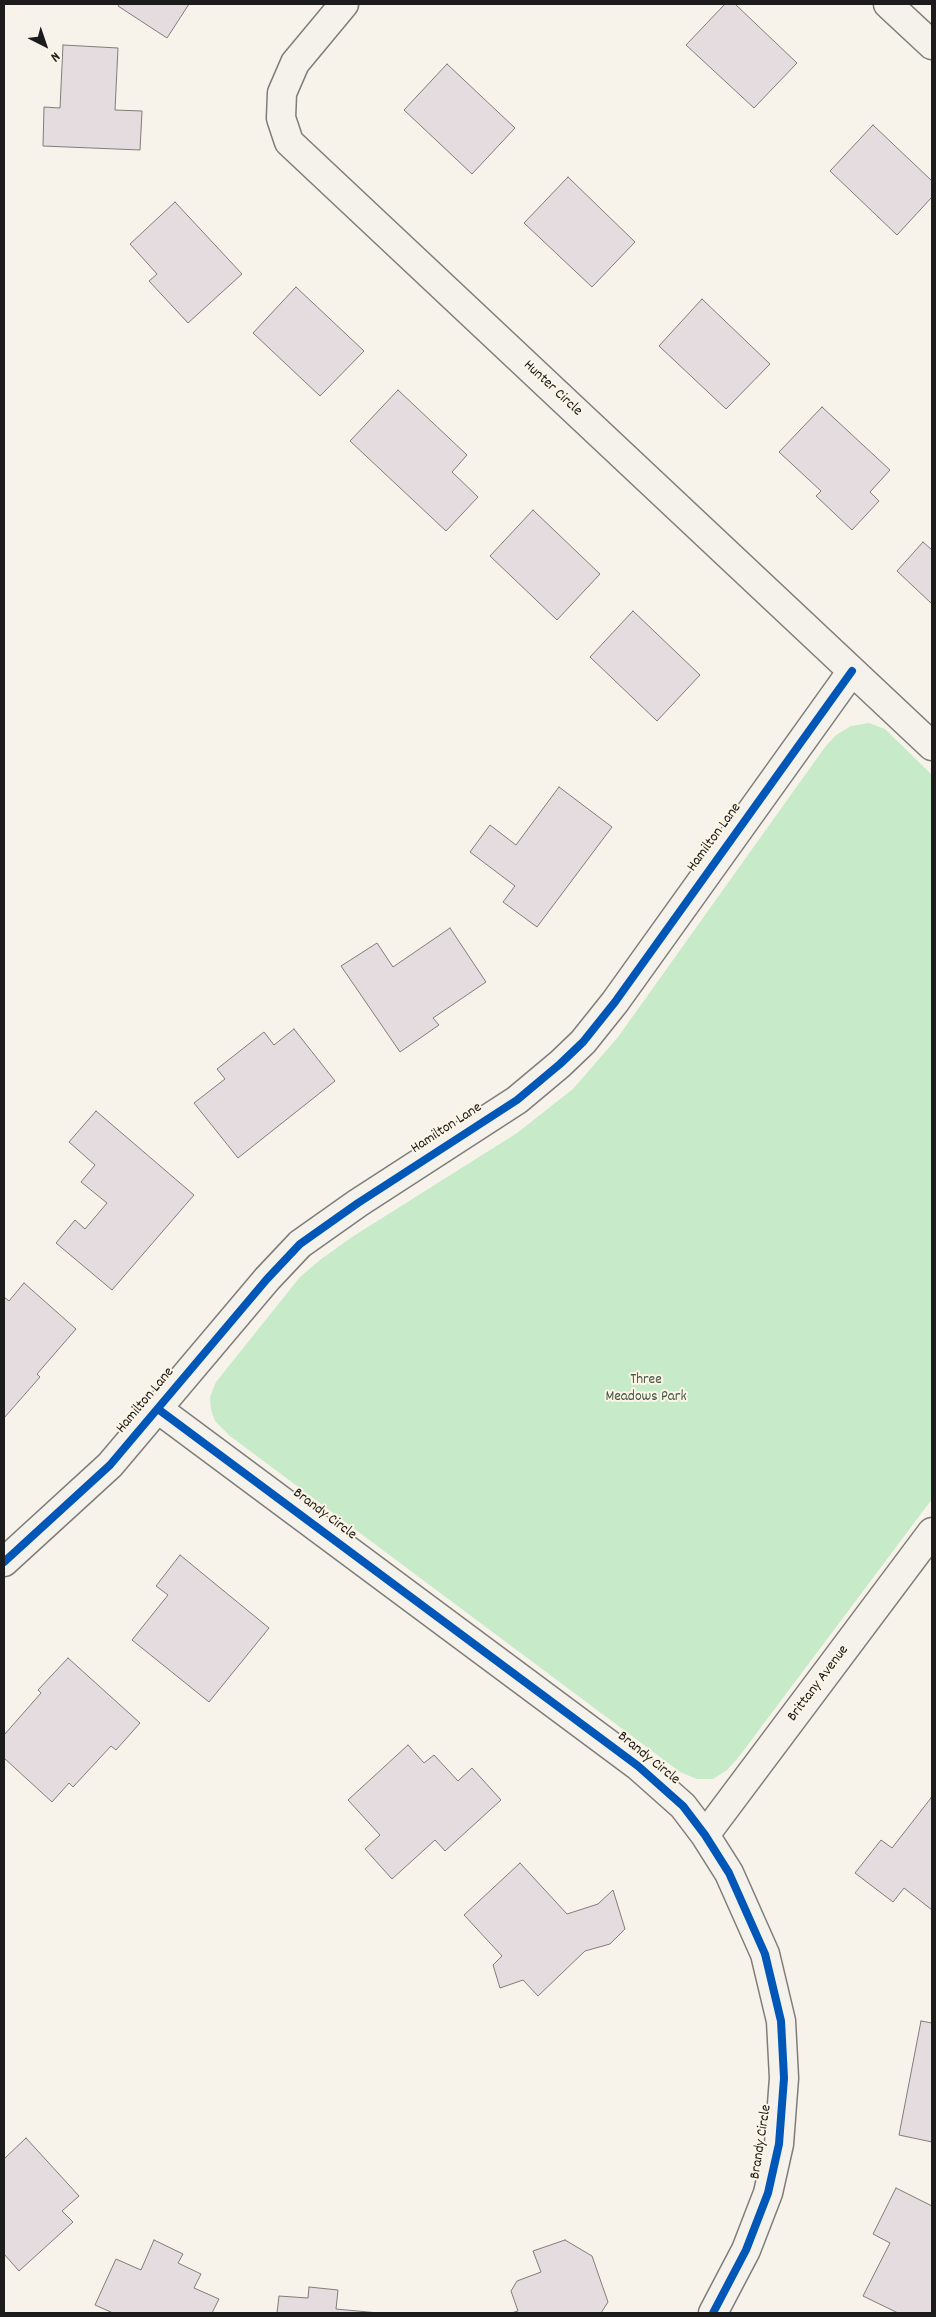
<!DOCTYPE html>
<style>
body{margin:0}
#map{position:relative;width:936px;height:2317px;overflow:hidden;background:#f7f3ea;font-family:Dekko,sans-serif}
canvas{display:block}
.frame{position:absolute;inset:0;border:5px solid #1c1c1c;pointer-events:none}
.north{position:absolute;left:20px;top:20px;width:50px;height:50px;-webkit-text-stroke:4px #fcf5e5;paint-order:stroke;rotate:139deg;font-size:14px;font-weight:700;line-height:20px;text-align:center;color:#1c1c1c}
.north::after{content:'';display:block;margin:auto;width:18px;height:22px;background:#1c1c1c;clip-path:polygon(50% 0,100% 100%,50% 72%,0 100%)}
</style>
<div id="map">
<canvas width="936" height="2317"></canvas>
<div class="frame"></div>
<div class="north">N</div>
</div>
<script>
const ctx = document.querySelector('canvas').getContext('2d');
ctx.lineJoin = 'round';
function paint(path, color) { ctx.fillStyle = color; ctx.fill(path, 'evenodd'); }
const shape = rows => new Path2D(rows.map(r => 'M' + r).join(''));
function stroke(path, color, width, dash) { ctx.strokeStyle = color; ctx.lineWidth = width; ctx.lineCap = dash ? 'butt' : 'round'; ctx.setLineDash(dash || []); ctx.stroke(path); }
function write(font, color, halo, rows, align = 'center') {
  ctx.font = font + ' Dekko,sans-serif'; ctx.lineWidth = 4; ctx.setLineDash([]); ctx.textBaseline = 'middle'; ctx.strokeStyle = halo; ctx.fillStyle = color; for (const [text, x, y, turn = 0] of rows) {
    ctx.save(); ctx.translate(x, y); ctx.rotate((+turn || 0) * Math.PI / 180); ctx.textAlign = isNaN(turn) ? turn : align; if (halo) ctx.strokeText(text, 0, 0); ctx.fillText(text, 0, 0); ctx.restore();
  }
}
const green = shape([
 [869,723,885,729,932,775,932,1499,738,1758,727,1770,713,1779,697,1779,680,1772,230,1436,215,1421,211,1410,210,1397,216,1382,300,1277,320,1260,352,1237,517,1133,573,1089,618,1037,825,747,836,735,851,726]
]);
const building = shape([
 [119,4,189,4,167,38,118,6,119,4],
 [725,4,735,4,797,63,754,108,686,45,725,4],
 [63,45,118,48,115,110,142,111,140,150,43,146,44,107,60,108,63,45],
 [447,64,515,128,472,174,404,110,447,64],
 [873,125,932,181,932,197,897,235,830,171,873,125],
 [568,177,635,242,592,287,524,223,568,177],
 [175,202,242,274,188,323,149,281,157,274,130,244,175,202],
 [296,287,364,351,320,396,253,333,296,287],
 [702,299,770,364,726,409,659,346,702,299],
 [398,390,467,455,452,472,478,497,446,531,350,441,398,390],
 [822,407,890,470,870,492,879,501,852,530,816,496,821,491,779,452,822,407],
 [533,510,600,574,557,620,490,556,533,510],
 [923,542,932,550,932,604,897,571,923,542],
 [633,611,700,675,657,721,590,657,633,611],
 [559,787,612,827,537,927,503,902,515,886,470,852,490,825,516,845,559,787],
 [450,928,486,982,433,1018,439,1025,400,1052,341,966,377,943,393,967,450,928],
 [294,1029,335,1081,238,1158,194,1103,225,1079,217,1069,264,1032,274,1045,294,1029],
 [96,1111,194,1195,112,1290,56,1243,75,1220,85,1229,107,1203,81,1182,95,1165,69,1142,96,1111],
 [24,1283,76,1329,37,1374,40,1377,4,1418,4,1297,9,1301,24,1283],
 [180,1555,269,1628,209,1702,132,1640,168,1595,156,1586,180,1555],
 [68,1658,140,1723,116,1750,111,1746,73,1787,69,1783,52,1802,4,1758,4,1735,41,1693,38,1690,68,1658],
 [408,1745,424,1763,434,1755,458,1781,472,1768,501,1800,445,1851,435,1840,392,1879,365,1849,380,1835,348,1800,408,1745],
 [931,1798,932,1799,932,1910,904,1888,893,1902,855,1873,881,1840,892,1848,931,1798],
 [520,1863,567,1914,598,1904,613,1890,625,1929,610,1944,585,1951,538,1996,523,1980,500,1988,493,1965,502,1956,464,1915,520,1863],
 [921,2021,932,2023,932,2142,899,2135,921,2021],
 [26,2138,79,2196,62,2211,73,2222,19,2271,4,2254,4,2159,26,2138],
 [896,2188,932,2206,932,2313,898,2313,863,2296,890,2243,873,2234,896,2188],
 [154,2240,183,2254,178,2263,201,2274,194,2288,219,2299,212,2313,113,2313,95,2305,116,2259,141,2270,154,2240],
 [565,2240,592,2256,608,2302,601,2313,511,2313,518,2311,511,2291,517,2281,541,2272,533,2251,565,2240],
 [309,2287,338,2290,336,2309,379,2313,277,2313,279,2296,308,2298,309,2287]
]);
const street = shape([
 [344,4,295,63,282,93,281,118,289,142,932,746],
 [888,4,932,45],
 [158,1409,638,1766,683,1806,705,1835,729,1873,765,1954,781,2021,784,2078,779,2144,768,2193,746,2250,713,2313],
 [4,1562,110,1465,267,1279,300,1244,358,1203,517,1100,560,1064,583,1042,615,1002,852,671],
 [705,1835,932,1532]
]);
const cycleway = shape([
 [158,1409,638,1766,683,1806,705,1835,729,1873,765,1954,781,2021,784,2078,779,2144,768,2193,746,2250,713,2313],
 [4,1562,110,1465,267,1279,300,1244,358,1203,517,1100,560,1064,583,1042,615,1002,852,671]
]);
const streetNames = [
 ["Hunter Circle",552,389,43],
 ["Hamilton Lane",715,838,-54],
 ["Hamilton Lane",447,1129,-33],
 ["Hamilton Lane",146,1401,-50],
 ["Brandy Circle",324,1515,37],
 ["Brittany Avenue",819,1684,-53],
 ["Brandy Circle",648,1759,39],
 ["Brandy Circle",762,2142,-81]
];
const parkNames = [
 ["Three",646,1381],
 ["Meadows Park",646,1398]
];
paint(green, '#c7eac9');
paint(building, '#e5dce0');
stroke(building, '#7f7d79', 1);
stroke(street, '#7f7d79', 31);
stroke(street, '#f5f2ec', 28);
stroke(cycleway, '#0057b8', 8);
write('15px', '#1c1c1c', '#fcf5e5', streetNames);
write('15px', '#435848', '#fcf5e5', parkNames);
</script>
